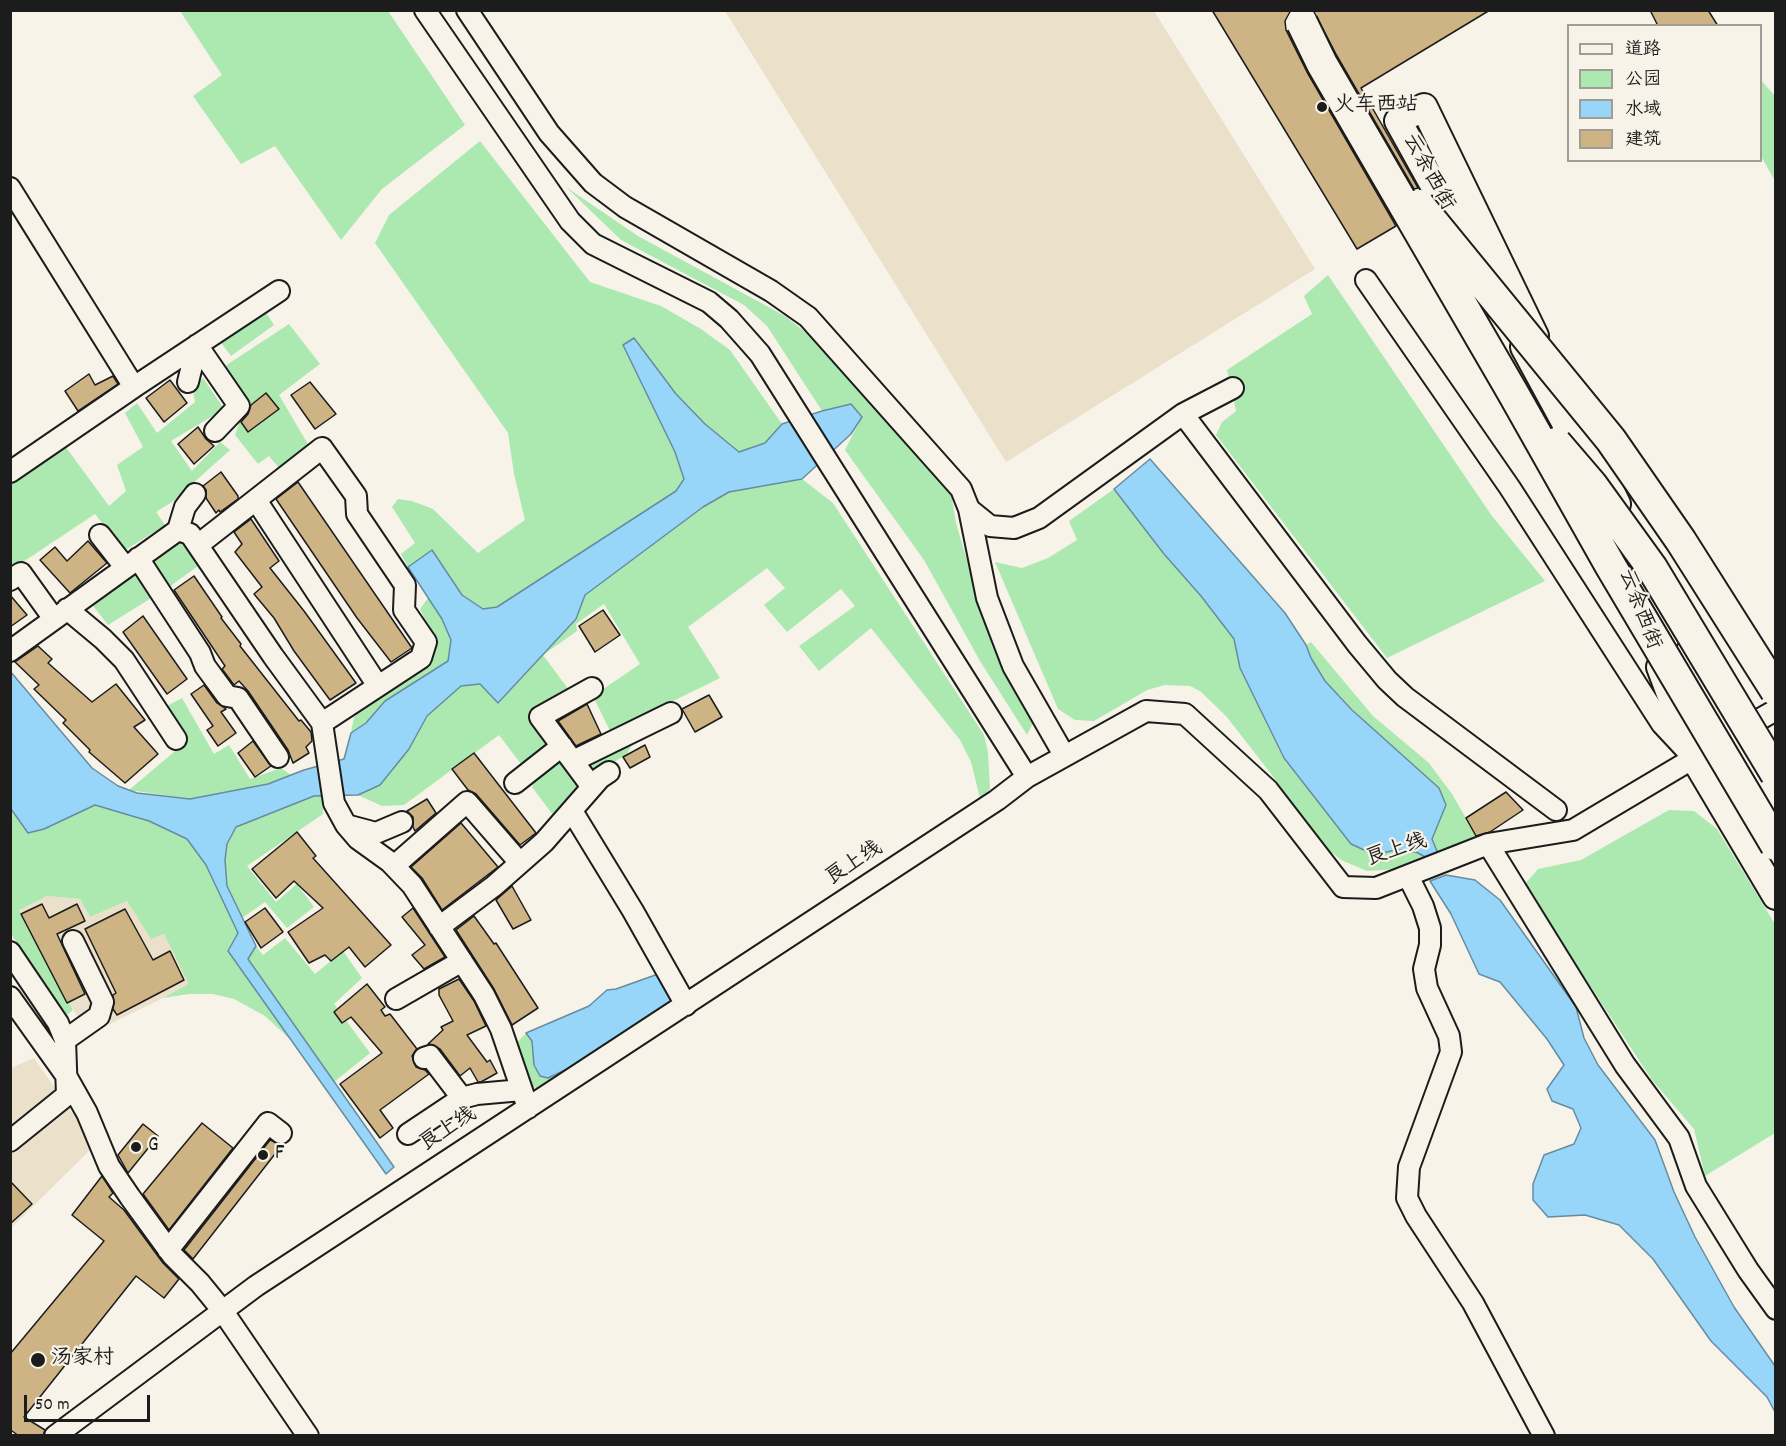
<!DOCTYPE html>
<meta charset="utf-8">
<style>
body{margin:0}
#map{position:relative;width:1786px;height:1446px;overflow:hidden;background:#f7f3e8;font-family:Dekko,"LXGW WenKai TC",sans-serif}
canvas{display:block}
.frame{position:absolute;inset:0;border:12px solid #1c1c1c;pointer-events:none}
.legend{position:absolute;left:1567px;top:24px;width:195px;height:138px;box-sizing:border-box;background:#f7f3e8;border:2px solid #9f9d96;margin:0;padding:8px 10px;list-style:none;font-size:18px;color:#1c1c1c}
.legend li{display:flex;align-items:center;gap:12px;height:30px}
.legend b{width:30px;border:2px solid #9f9d96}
.scale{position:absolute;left:24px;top:1395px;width:126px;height:27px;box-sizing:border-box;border:3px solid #1c1c1c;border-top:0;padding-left:8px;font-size:18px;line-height:21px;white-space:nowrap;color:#1c1c1c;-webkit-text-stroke:4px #f7f3e8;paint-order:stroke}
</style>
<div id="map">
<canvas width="1786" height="1446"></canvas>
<div class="frame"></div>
<ul class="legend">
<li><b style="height:8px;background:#f7f3e8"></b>道路</li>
<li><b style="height:16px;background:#abe9b0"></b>公园</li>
<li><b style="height:16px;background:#98d6f9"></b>水域</li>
<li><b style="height:16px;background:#ceb384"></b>建筑</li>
</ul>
<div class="scale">50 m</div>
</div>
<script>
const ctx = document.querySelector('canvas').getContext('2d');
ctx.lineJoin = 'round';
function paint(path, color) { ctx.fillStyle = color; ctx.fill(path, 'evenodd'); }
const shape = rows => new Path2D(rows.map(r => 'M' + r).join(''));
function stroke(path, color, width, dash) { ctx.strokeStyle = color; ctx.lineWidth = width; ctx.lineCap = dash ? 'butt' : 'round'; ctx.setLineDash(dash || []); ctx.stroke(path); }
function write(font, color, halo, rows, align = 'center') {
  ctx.font = font + ' Dekko,"LXGW WenKai TC",sans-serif'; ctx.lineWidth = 4.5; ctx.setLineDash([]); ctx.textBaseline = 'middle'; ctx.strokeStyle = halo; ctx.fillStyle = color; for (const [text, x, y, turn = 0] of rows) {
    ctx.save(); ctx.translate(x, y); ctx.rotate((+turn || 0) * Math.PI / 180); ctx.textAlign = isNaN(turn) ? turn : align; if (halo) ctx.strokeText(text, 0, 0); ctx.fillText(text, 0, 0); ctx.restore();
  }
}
const built = shape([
 [725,11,1154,11,1315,269,1006,462],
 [47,896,80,899,90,917,127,901,151,939,164,934,190,985,87,1035,19,909],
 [34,1058,95,1145,11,1228,11,1068]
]);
const green = shape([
 [180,11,388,11,465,125,382,189,341,240,275,146,241,164,193,96,222,75],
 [1760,79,1775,96,1775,181,1761,156],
 [480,141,590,282,661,306,701,329,730,350,782,424,765,443,739,452,705,424,676,394,635,338,623,345,675,452,684,479,676,491,497,607,483,609,461,595,432,550,408,567,401,554,415,543,392,507,398,499,412,501,433,509,478,553,525,520,514,474,508,433,375,243,389,215],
 [566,187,638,236,785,316,809,335,951,493,956,523,987,628,1034,721,1027,735,980,661,924,560,845,450,862,417,851,404,822,411,767,326,744,305,621,240],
 [1328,275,1492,516,1545,581,1387,658,1216,435,1222,422,1236,411,1227,370,1312,314,1304,296],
 [265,311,274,325,231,356,219,340],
 [289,324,320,364,279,395,309,446,279,468,269,456,258,464,235,435,246,402,222,368],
 [203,378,224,409,171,441,192,471,220,442,230,450,172,502,156,512,165,525,124,551,95,514,11,570,11,482,65,446,109,506,126,491,117,465,143,447,125,413,137,403,157,433,195,402,193,391],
 [802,479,833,503,984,735,988,752,990,789,980,798,971,762,960,740,871,628,819,671,799,646,855,606,841,589,787,632,764,605,785,588,767,568,688,627,720,678,667,704,612,735,593,696,640,664,604,604,576,624,577,631,543,655,569,690,533,713,554,742,524,768,499,735,404,805,382,806,358,795,380,785,409,749,427,716,461,686,480,684,499,703,576,619,585,595,703,507,729,492],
 [1114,489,1164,554,1201,596,1235,639,1240,668,1283,758,1351,844,1375,854,1395,850,1416,852,1431,860,1401,869,1367,871,1341,860,1324,846,1302,820,1272,775,1226,716,1200,691,1190,686,1165,685,1147,690,1094,721,1075,720,1058,709,995,562,1022,568,1048,558,1077,540,1069,521],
 [180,540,198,566,169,587,150,562],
 [137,570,153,597,108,625,90,602],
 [428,598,442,619,451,640,448,661,385,701,366,723,351,733,354,717,434,639,420,609],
 [1311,642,1373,716,1429,763,1452,794,1478,839,1439,856,1432,839,1446,805,1325,681,1311,658,1306,645],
 [182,698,214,754,229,745,250,779,281,768,291,775,268,784,190,799,129,790,187,741,167,706],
 [634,741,627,754,591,776,582,761],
 [562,757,586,786,556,819,532,787,536,778],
 [314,796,322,796,323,814,247,866,276,902,297,884,314,907,287,928,265,902,242,918,227,886,225,860,227,844,236,827],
 [95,805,149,821,187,839,206,865,238,933,231,956,292,1041,265,1016,234,999,213,994,189,994,163,998,189,984,164,934,151,939,127,901,90,917,80,899,47,896,19,910,73,1010,67,1015,11,934,10,809,28,833],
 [1669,810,1694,811,1717,829,1775,924,1775,1133,1705,1176,1694,1129,1652,1080,1524,885,1538,869,1581,860],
 [285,938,315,974,343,951,362,978,334,1004,370,1053,334,1082,248,959,256,946,263,955],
 [526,1033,532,1041,534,1065,580,1063,540,1091,532,1085,514,1046]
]);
const water = shape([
 [634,338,676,394,705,424,739,452,765,443,782,424,822,411,851,404,862,417,851,434,802,479,729,492,703,507,585,595,576,619,498,703,480,684,461,686,427,716,409,749,380,785,358,795,314,796,236,827,227,844,225,860,227,886,256,946,248,959,394,1167,386,1174,228,951,238,933,206,865,187,839,149,821,95,805,44,829,28,833,11,809,10,671,92,768,118,786,137,793,190,799,268,784,304,770,344,759,351,733,366,723,385,701,448,661,451,640,442,619,408,567,432,550,462,595,483,609,497,607,676,491,684,479,675,452,623,345,634,338],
 [1150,459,1285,613,1306,645,1311,658,1325,681,1352,710,1439,788,1446,805,1432,839,1439,856,1431,860,1416,852,1395,850,1375,855,1351,844,1284,758,1240,668,1234,639,1201,596,1164,554,1114,489,1150,459],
 [1446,875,1475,880,1500,900,1576,1007,1584,1038,1598,1065,1655,1140,1674,1192,1695,1237,1734,1307,1775,1366,1775,1412,1767,1397,1711,1341,1653,1259,1619,1225,1585,1215,1548,1217,1533,1200,1533,1184,1544,1155,1574,1144,1581,1128,1573,1109,1552,1101,1547,1089,1564,1065,1547,1039,1500,982,1479,974,1451,914,1430,881,1446,875],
 [661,973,673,996,670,1005,580,1063,548,1078,540,1076,534,1065,532,1041,526,1033,589,1006,607,990,616,989,661,973]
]);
const building = shape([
 [1212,10,1291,10,1285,21,1286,30,1307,72,1396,226,1357,249,1212,10],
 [1313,10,1490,10,1361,88,1418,188,1414,189,1337,56,1313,10],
 [1650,10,1708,10,1718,26,1658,26,1650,10],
 [89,374,95,385,113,376,118,384,78,411,65,391,89,374],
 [170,380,187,403,164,422,146,398,170,380],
 [310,382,336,414,315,429,291,395,310,382],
 [266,393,279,409,248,432,241,422,248,414,251,405,266,393],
 [198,427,206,439,214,446,194,464,178,444,198,427],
 [221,472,238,496,238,499,220,512,219,510,216,513,206,498,206,490,203,486,221,472],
 [298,482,412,648,391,662,357,618,276,499,298,482],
 [251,519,279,561,270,568,304,611,356,683,330,700,294,651,274,618,254,594,262,587,235,552,242,544,234,532,251,519],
 [88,541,107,563,70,593,40,560,55,547,67,561,88,541],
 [194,576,222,617,221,618,241,644,240,646,299,721,301,720,311,732,312,741,306,747,309,753,293,763,288,750,248,691,239,681,234,685,222,669,225,666,174,590,194,576],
 [10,595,27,615,10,627,10,595],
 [603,610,620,635,595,652,579,626,603,610],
 [143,616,187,679,167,694,123,632,143,616],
 [38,646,52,659,48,663,92,702,116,684,145,720,134,727,158,754,125,783,89,752,90,750,63,723,66,720,34,689,39,685,15,662,38,646],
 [204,685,217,703,226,709,221,712,236,733,218,746,207,730,213,726,191,694,204,685],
 [709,695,722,717,695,732,682,709,709,695],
 [587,704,601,734,576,746,558,721,587,704],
 [253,741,271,766,255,777,238,753,253,741],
 [645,745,650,757,630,768,623,757,645,745],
 [474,753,536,833,520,845,476,794,468,790,452,769,474,753],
 [1506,792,1523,810,1490,832,1476,836,1466,818,1506,792],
 [427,799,436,813,415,831,413,827,413,817,407,811,427,799],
 [461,823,498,867,442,910,422,878,411,867,461,823],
 [297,832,316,856,313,858,391,945,365,967,349,947,331,961,325,955,309,963,288,932,323,908,294,881,276,898,252,869,297,832],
 [512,886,531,920,513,929,496,900,512,886],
 [42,904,49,918,77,904,85,921,57,934,85,994,67,1003,21,914,42,904],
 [265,908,283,932,261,948,245,922,265,908],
 [413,908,445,957,424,969,412,955,425,945,402,917,413,908],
 [125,909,153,960,170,951,184,980,117,1015,113,1009,113,995,116,993,85,929,125,909],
 [474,916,494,944,496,943,538,1008,512,1025,494,989,456,930,474,916],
 [459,979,474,1001,486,1026,467,1035,487,1062,490,1060,497,1073,481,1082,478,1082,470,1068,460,1076,440,1049,434,1045,428,1044,443,1030,441,1027,453,1021,439,995,439,989,459,979],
 [367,984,385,1007,381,1010,385,1016,390,1014,417,1049,412,1056,416,1067,425,1070,429,1074,380,1110,393,1128,380,1138,340,1084,382,1053,351,1017,342,1023,334,1012,367,984],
 [202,1123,233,1148,169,1230,143,1194,202,1123],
 [143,1124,158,1136,128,1173,118,1155,143,1124],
 [270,1140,282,1145,193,1259,184,1250,270,1140],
 [102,1176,113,1193,109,1197,124,1210,163,1263,179,1279,164,1298,136,1276,24,1417,45,1430,43,1436,19,1436,12,1431,10,1433,10,1354,104,1241,72,1215,102,1176],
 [10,1181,32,1204,10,1224,10,1181]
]);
const minor = shape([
 [425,10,570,221,593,244,709,302,729,319,760,354,1027,777],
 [467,10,549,133,593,183,625,207,771,291,808,317,961,489,969,509,987,598,1013,666,1064,755],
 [10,188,134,387,10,472],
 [1366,280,1510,488,1662,724,1690,754],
 [197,345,239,406,215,431],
 [188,382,197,345],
 [134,387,279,291],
 [1183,414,1357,644,1387,680,1405,697,1556,810],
 [256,500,378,686],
 [969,509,990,526,1014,528,1039,518,1183,414,1233,388],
 [178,530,185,507,195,494],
 [100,535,125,567],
 [198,545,322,448,356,496,357,514,405,585,404,610,426,642,421,658,322,723],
 [138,558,200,653,205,666,227,696,238,698,278,757],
 [10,580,21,573,54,619],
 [67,609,103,639,124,660,176,739],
 [10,651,178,530,190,534,273,656,322,723,334,803,346,825,358,839,390,862,412,885,484,995,501,1029,528,1108],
 [592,688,540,717,592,787],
 [1737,732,1776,710],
 [573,761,671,713],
 [515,783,562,746],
 [572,811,633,911,686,1005],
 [346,825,376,833,402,822],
 [1488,844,1625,1065,1679,1138,1696,1186,1748,1270,1776,1309],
 [394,866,467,802,520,863],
 [1408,876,1423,906,1430,928,1430,945,1424,969,1427,988,1449,1036,1451,1052,1409,1167,1407,1198,1416,1216,1473,1303,1544,1436],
 [439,927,494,886,544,842,600,778,609,772],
 [10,952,58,1023,65,1040,67,1095,10,1141],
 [10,997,65,1074,87,1113,109,1166,130,1197,173,1256,200,1283,222,1310,308,1436],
 [396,999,462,961],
 [65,1040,99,1016,103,1002,73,941],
 [424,1058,430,1056,462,1098],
 [408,1134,462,1098,477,1094,522,1090],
 [168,1250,268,1123,281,1133],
 [55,1436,256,1286,997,800,1027,777,1146,711,1185,714,1268,790,1343,887,1376,888,1488,844,1573,830,1704,752]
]);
const major = shape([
 [1474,258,1398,121,1424,107,1535,336],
 [1524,347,1568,428,1575,445],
 [1579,426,1617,504],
 [1689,653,1730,737,1776,812],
 [1660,667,1694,758,1776,896]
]);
const highway = shape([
 [1568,428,1583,448]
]);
const highwayBridge = shape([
 [1302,23,1322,64,1513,393,1610,565,1776,845],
 [1419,205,1611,440,1681,541,1776,691],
 [1556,443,1592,485,1652,568,1776,774]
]);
const markers = [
 [1322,107,6,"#1c1c1c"],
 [136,1147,6,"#1c1c1c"],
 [263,1155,6,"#1c1c1c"],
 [38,1360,8,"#1c1c1c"]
];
const poiNames = [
 ["火车西站",1334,107],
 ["G",148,1147],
 ["F",275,1155],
 ["汤家村",51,1360]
];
const streetNames = [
 ["云余西街",1427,173,61],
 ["云余西街",1638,610,69],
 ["良上线",1397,852,-18],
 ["良上线",855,865,-33],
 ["良上线",449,1131,-33]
];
paint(built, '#ebe0ca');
paint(green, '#abe9b0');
paint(water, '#98d6f9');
stroke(water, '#668ca1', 1.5);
paint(building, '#ceb384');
stroke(building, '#1c1c1c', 1.5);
stroke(minor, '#1c1c1c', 24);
stroke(major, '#1c1c1c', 30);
stroke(highway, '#1c1c1c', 34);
stroke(minor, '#f7f3e8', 20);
stroke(major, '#f7f3e8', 26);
stroke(highway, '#f7f3e8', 30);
stroke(highwayBridge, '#1c1c1c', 34, []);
stroke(highwayBridge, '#f7f3e8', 30);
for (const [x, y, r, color] of markers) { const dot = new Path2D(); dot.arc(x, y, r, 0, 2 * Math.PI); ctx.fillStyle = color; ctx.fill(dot); stroke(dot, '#f7f3e8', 2); }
write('21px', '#1c1c1c', '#f7f3e8', poiNames, 'left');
write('21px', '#1c1c1c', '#f7f3e8', streetNames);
</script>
